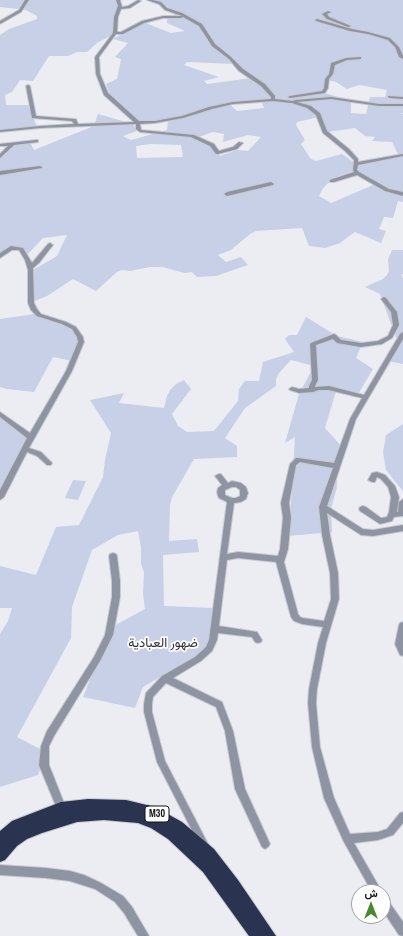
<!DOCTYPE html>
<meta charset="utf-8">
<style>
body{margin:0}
#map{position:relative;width:403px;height:936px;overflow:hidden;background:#ebedf3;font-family:"Archivo Narrow",Vazirmatn,sans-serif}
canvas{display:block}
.north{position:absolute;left:351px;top:884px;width:40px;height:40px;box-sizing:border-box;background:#fff;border:1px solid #a1a1a1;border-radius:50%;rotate:0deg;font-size:11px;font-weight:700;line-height:16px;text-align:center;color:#131315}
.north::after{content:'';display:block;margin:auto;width:14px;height:18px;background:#48892b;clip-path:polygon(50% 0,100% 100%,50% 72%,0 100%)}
</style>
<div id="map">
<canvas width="403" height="936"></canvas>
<div class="north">ش</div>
</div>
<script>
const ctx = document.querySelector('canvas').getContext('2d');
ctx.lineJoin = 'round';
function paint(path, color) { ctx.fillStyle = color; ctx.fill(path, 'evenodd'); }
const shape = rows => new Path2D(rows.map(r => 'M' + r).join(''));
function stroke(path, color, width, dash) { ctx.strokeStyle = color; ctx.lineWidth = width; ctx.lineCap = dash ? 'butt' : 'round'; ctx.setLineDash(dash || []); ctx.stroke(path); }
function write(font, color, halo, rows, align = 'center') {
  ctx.font = font + ' "Archivo Narrow",Vazirmatn,sans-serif'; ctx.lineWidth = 3.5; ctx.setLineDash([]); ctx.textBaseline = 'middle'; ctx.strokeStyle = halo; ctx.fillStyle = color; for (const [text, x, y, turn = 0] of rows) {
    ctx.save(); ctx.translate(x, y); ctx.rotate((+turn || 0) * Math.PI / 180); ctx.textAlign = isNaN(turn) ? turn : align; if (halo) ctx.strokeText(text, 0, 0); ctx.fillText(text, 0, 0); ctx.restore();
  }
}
const green = shape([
 [0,0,117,0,119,6,112,35,97,43,87,52,77,52,68,56,49,56,33,81,20,80,12,92,5,95,6,105,28,105,37,127,0,130,0,35,9,29,37,19,37,16,26,10,0,7],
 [149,0,403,0,403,113,401,114,403,114,403,202,398,201,393,218,384,217,379,229,386,231,381,243,355,232,340,243,325,248,309,246,302,228,256,231,250,234,231,250,218,255,226,262,241,257,248,265,216,276,197,277,192,272,185,273,162,267,150,267,130,271,122,270,117,272,96,291,73,279,47,296,32,302,33,270,57,256,67,235,43,238,27,255,14,249,0,258,0,156,12,143,30,142,34,150,94,126,98,114,133,124,137,131,123,136,131,140,167,130,168,120,138,121,111,97,106,84,117,79,121,59,115,57,128,43,113,39,143,22,171,33,185,31,167,23,167,18,175,17,174,11,160,2],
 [187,62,234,64,251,78,207,84,204,81,219,77,184,65],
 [328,80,336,82,347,89,359,85,387,90,385,97,370,97,366,114,351,113,351,101,325,93],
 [261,100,264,108,237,111,229,104,242,101],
 [319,117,328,132,355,128,365,136,375,137,372,141,392,142,398,154,355,163,342,154,316,161,311,159,301,144,305,140,296,125,297,122],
 [213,132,224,134,223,142,248,135,261,137,248,151,237,150,220,156,215,148,196,138],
 [151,144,181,145,183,157,137,158,136,146],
 [353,171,378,183,331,203,319,196,322,190,327,184,338,176],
 [392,250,403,250,403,274,401,275,403,278,403,364,388,361,397,340,380,294,365,287,383,279,387,275,389,271,388,259],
 [34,314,64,323,74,328,81,339,72,361,53,357,34,392,7,389,0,387,0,319],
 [306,317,337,336,363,342,356,358,373,369,357,396,337,388,325,428,343,448,337,479,337,487,331,509,332,532,289,536,295,437,285,443,299,394,314,366,291,360,279,373,276,379,276,386,245,408,225,438,237,446,237,457,194,459,172,497,170,505,169,541,197,539,199,552,163,555,164,606,214,608,210,643,201,653,143,687,135,708,83,697,110,628,145,609,143,594,144,572,141,564,141,547,138,531,118,535,92,550,72,607,71,638,17,737,46,752,38,775,0,787,0,634,8,621,12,608,0,608,0,566,36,575,56,527,79,525,103,477,105,460,111,433,90,400,124,393,119,403,164,408,167,396,170,390,176,384,184,380,191,389,172,414,178,426,187,432,214,431,238,401,239,389,245,381,259,381,263,362,294,352,285,339,289,335,297,335],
 [0,417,28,437,0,496],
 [403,424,403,491,386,470,383,452,386,435],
 [73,480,86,481,78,500,65,498]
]);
const minor = shape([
 [25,0,29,0,21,12,0,24,0,21,19,10,25,0],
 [116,0,120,0,122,7,128,6,138,0,141,1,130,8,121,9,118,17,117,31,118,32,121,32,142,21,163,16,182,16,165,10,159,4,147,0,153,0,161,2,167,8,182,13,202,24,215,44,231,57,243,69,265,84,275,96,275,99,293,101,295,100,331,97,379,104,403,104,403,106,379,106,331,99,297,102,311,106,320,113,327,131,349,149,358,159,358,162,403,154,403,156,358,165,357,170,359,172,389,189,403,192,403,196,385,191,357,175,334,182,330,182,330,180,354,172,353,170,354,160,345,151,323,133,316,115,307,108,292,103,273,101,233,104,212,109,183,118,155,123,140,124,141,130,194,135,214,144,219,151,233,147,239,142,243,143,237,149,218,154,216,154,210,146,191,137,140,132,136,129,136,124,40,128,0,132,0,130,40,126,74,124,72,121,32,118,26,86,28,85,30,86,36,116,74,119,76,119,78,124,134,122,104,95,96,74,95,57,113,33,114,17,118,6,116,0],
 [183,17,199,26,212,46,229,59,239,71,261,86,271,97,271,99,233,102,209,107,182,116,155,121,139,121,108,93,100,74,99,57,116,34,123,34,144,23,163,18,181,18,183,17],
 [328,11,331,12,327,14,329,17,351,26,348,27,327,19,322,14,328,11],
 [317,19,352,29,368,32,390,38,399,47,403,56,403,59,399,57,395,47,388,40,368,34,350,31,316,21,315,20,317,19],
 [361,57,361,59,347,60,335,65,333,74,329,79,328,88,325,93,290,98,288,97,290,96,322,91,324,88,325,79,329,74,331,63,346,58,361,57],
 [388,96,403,97,403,99,390,98,388,97,388,96],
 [36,140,38,140,38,142,14,145,0,158,0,154,8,146,0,146,0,144,36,140],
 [40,166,42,167,42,168,0,175,0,171,40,166],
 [271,182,274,184,273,185,227,196,224,194,227,192,271,182],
 [50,243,53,245,39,263,33,268,34,303,37,309,41,314,66,322,76,327,83,337,84,342,72,371,29,448,41,452,52,463,51,465,47,465,37,456,27,452,4,497,0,500,0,490,27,438,0,417,0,412,30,433,66,371,78,342,77,337,72,329,62,324,37,316,31,310,28,303,28,270,25,260,19,250,12,250,0,258,0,253,11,246,23,248,32,263,48,244,50,243],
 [384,297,386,298,397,312,399,325,392,338,382,344,361,347,337,343,333,339,316,345,318,380,315,386,315,387,329,386,364,395,400,334,403,332,403,339,356,419,327,506,363,529,373,530,403,525,403,531,373,536,361,535,327,513,330,535,338,573,339,599,326,643,317,689,316,703,320,747,334,798,350,834,378,832,387,829,400,813,403,812,403,823,393,835,378,840,354,843,382,892,372,892,344,842,324,798,312,747,308,703,309,689,318,643,323,627,302,624,294,621,291,617,276,562,238,558,227,560,219,626,257,632,262,640,261,642,258,643,255,642,252,637,218,633,217,640,212,651,201,661,173,678,222,702,233,731,245,789,270,844,268,847,265,849,262,847,235,789,225,731,216,707,166,683,153,697,152,704,152,712,165,761,207,842,209,845,207,848,204,850,201,848,157,762,144,712,144,704,146,693,162,676,195,657,206,647,209,640,227,502,219,498,218,496,217,492,218,488,222,485,215,476,219,474,221,474,228,483,232,481,241,483,246,487,248,493,246,499,241,502,234,503,227,554,238,552,278,556,280,549,283,518,281,503,290,464,296,458,298,458,334,463,350,419,362,398,329,390,319,390,313,392,299,393,290,390,289,389,292,387,299,389,309,388,309,386,312,380,310,344,311,343,334,334,336,335,341,340,361,343,378,341,388,336,393,325,391,312,381,299,384,297],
 [300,462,333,468,319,507,322,535,330,573,331,599,324,621,303,618,300,617,298,614,284,562,288,549,291,518,289,503,296,465,300,462],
 [232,487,236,487,240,490,240,496,236,498,232,498,225,495,225,490,232,487],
 [377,472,385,475,395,486,399,497,397,512,398,512,399,502,403,499,403,516,394,517,392,521,380,524,360,511,359,509,360,507,363,506,366,507,381,518,387,517,389,512,391,497,388,487,381,479,377,477,375,482,372,482,368,480,372,473,377,472],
 [113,553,116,554,117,556,120,581,120,597,113,635,100,661,54,736,49,746,49,765,66,808,64,811,61,812,58,811,39,765,41,746,47,731,94,657,105,635,112,597,112,581,109,556,110,554,113,553],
 [403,622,403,656,400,655,395,644,399,625,400,623,403,622],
 [0,865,46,868,70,871,84,875,101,883,123,896,132,907,149,936,138,936,124,913,115,902,95,889,70,881,46,878,0,875,0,865],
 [383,897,387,899,403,922,403,936,399,935,383,911,383,897]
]);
const highway = shape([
 [88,799,126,800,155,807,182,822,214,849,238,880,276,936,249,936,203,872,168,839,151,828,138,823,104,820,77,822,42,833,27,839,17,846,5,860,0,862,0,831,12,821,61,802,88,799]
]);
const shields = [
 [157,814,24]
];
const shieldNames = [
 ["M30",157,814]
];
const quarterNames = [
 ["ضهور العبادية",163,644]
];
paint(green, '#c7d0e7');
stroke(minor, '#c8cacf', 2);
stroke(highway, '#c8cacf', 2);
paint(minor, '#8f94a3');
paint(highway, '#2a334f');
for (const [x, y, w] of shields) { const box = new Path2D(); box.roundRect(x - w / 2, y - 8, w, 16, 3); ctx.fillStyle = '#fff'; ctx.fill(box); stroke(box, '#131315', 1); }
write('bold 10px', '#131315', null, shieldNames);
write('13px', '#2e2f34', '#fff', quarterNames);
</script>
